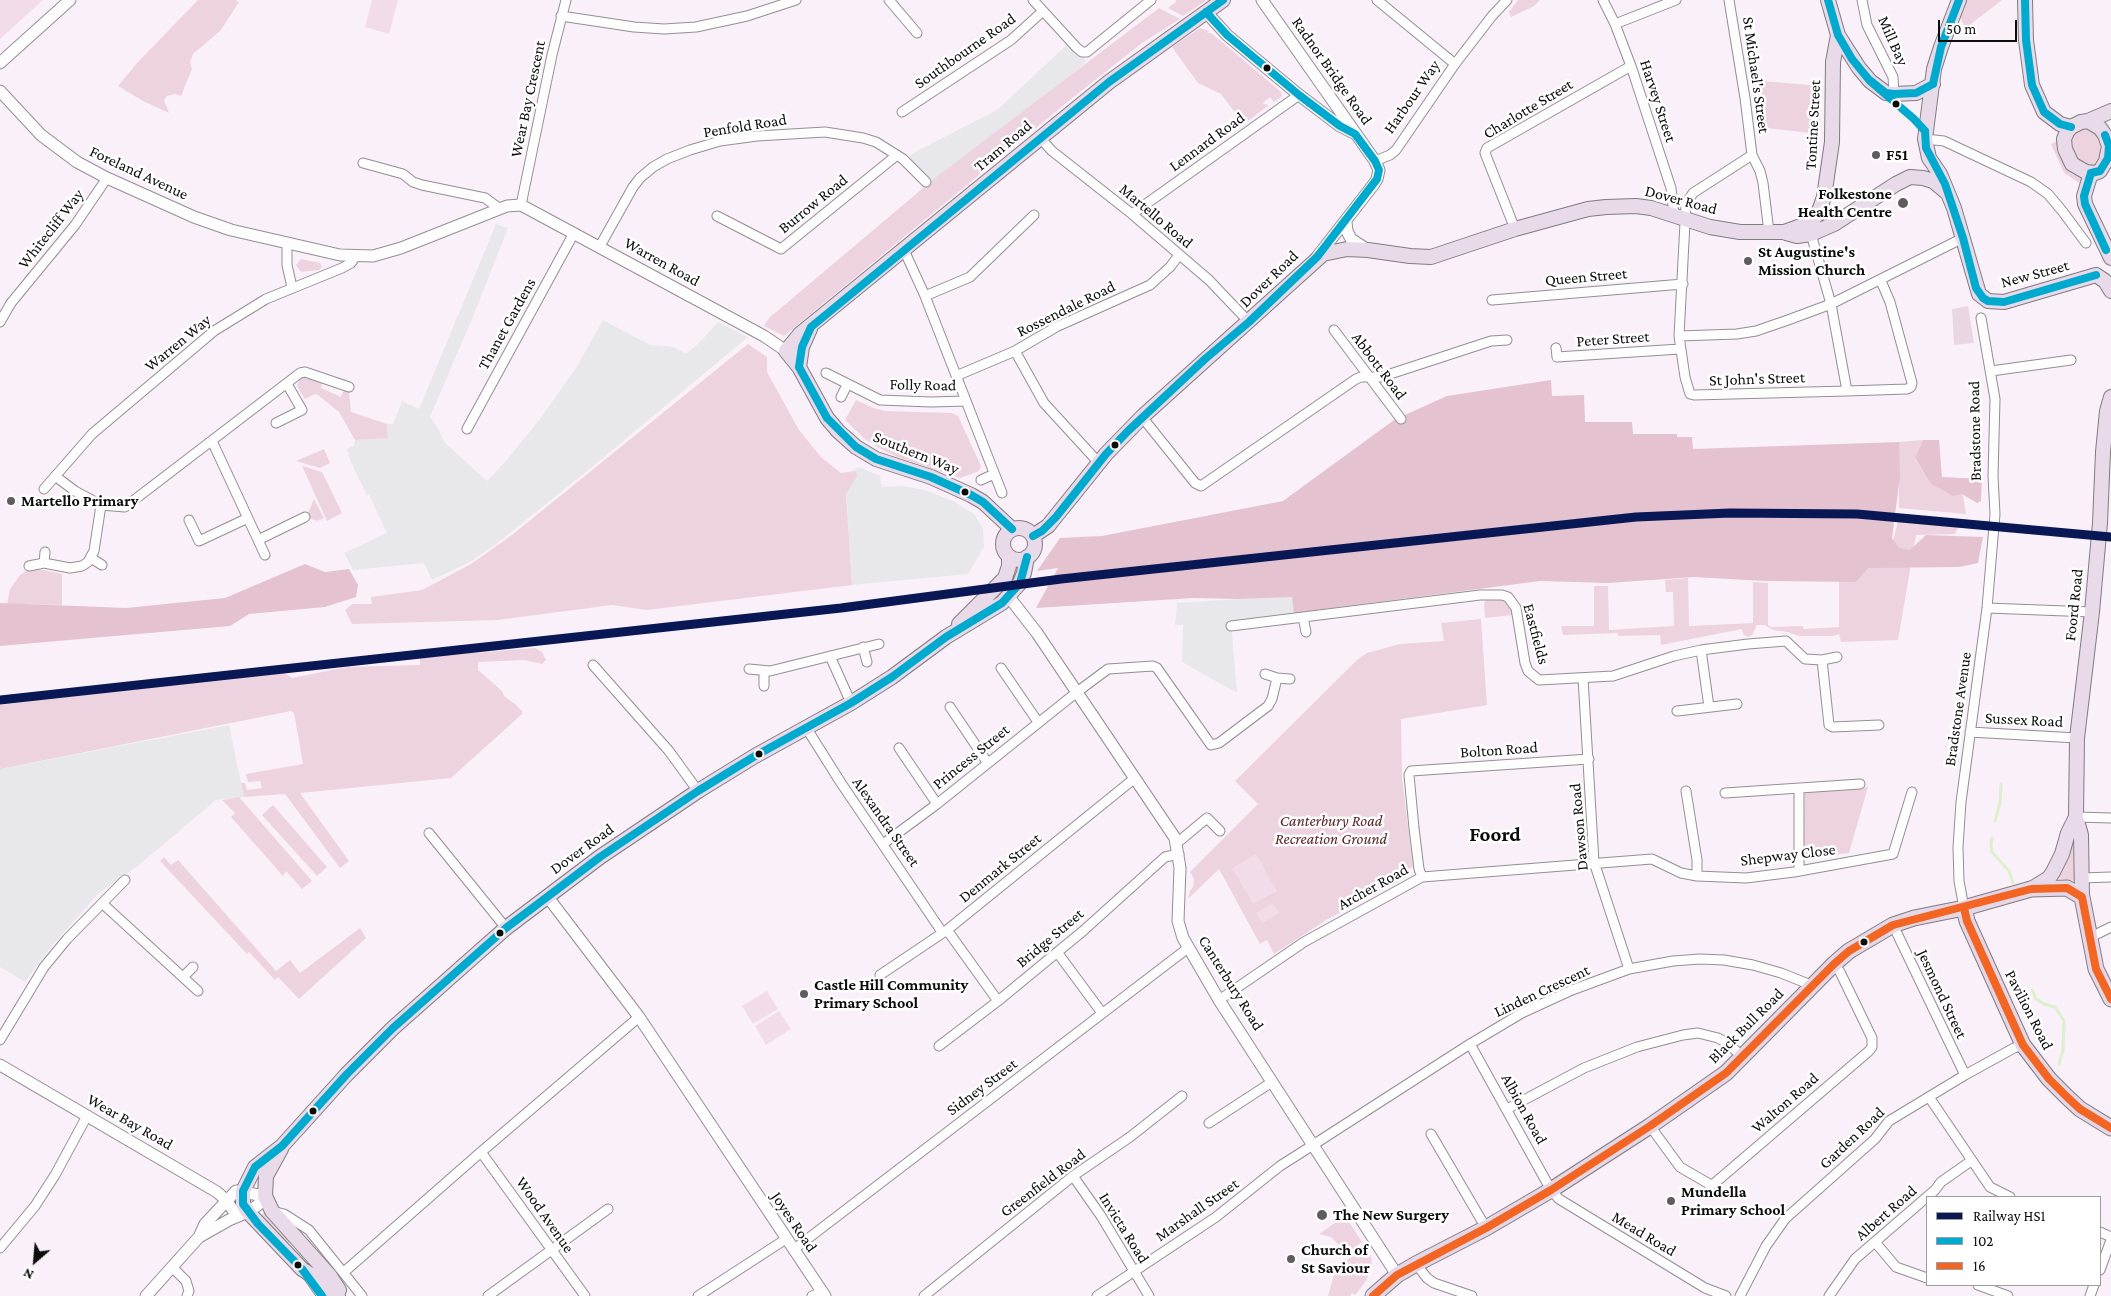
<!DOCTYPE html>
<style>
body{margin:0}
#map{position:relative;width:2111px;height:1296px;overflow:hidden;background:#faf0fa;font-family:"Crimson Pro",serif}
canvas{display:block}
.legend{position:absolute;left:1926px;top:1196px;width:175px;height:90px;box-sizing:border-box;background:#fff;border:1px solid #9e9e9e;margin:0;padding:6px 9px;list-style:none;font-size:15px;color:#0c0c0c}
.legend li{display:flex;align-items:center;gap:10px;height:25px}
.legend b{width:25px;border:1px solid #9e9e9e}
.north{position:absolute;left:10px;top:1236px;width:50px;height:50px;-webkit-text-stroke:4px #fff;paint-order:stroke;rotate:207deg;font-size:14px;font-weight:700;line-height:20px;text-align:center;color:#0c0c0c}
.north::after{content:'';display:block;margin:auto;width:18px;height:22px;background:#0c0c0c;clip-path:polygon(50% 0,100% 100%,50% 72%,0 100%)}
.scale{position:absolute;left:1938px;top:20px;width:79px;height:22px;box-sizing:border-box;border:2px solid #0c0c0c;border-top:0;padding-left:6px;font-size:15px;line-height:18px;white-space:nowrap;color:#0c0c0c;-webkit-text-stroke:4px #fff;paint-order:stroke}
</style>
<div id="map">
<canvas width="2111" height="1296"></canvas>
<ul class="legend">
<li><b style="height:6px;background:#091855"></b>Railway HS1</li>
<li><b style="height:6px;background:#00a9ce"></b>102</li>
<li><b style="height:6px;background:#f26522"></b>16</li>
</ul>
<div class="north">N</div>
<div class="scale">50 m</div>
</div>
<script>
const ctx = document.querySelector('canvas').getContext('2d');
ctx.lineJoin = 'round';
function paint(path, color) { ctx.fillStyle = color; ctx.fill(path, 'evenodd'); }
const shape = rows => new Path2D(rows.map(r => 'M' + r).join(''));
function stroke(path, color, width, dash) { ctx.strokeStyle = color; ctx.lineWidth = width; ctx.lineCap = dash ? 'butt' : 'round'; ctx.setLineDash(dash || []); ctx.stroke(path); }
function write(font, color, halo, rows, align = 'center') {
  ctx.font = font + ' "Crimson Pro",serif'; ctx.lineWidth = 5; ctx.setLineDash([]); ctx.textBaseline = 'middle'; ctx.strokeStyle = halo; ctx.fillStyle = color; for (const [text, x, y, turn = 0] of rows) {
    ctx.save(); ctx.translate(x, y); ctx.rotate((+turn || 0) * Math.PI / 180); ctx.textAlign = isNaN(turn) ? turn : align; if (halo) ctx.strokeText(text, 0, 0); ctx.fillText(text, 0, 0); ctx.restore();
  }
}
const industrial = shape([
 [1070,42,1086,61,1081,67,929,184,907,159,913,153,997,110],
 [496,224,508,228,475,312,430,417,438,428,444,442,487,481,506,461,540,419,576,368,603,320,650,345,674,347,686,354,699,343,718,322,748,337,586,472,496,544,470,562,432,580,424,563,353,570,344,553,387,533,369,495,367,495,348,456,349,455,347,449,354,446,355,440,388,438,387,424,393,424,402,401,419,409],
 [859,467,880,476,882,487,902,486,925,490,955,502,974,514,983,528,984,547,968,574,852,585,845,474],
 [1301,595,1309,611,1231,621,1237,693,1182,662,1183,625,1175,625,1177,603],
 [229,725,244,797,216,800,139,865,99,893,55,942,25,982,0,967,0,769]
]);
const green = shape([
 [198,0,235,0,239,2,221,30,193,54,190,62,192,69,181,96,175,94,167,96,164,100,169,113,143,101,118,86,137,63],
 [1175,0,1207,0,1183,16,1168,8,1176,2],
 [1518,0,1540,0,1534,6,1511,17,1509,12],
 [1966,0,2002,0,1967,27,1962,22,1960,16],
 [1159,8,1180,19,1142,43,1071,99,784,336,764,326,769,318,935,178],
 [1200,28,1209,31,1207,33,1211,33,1234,52,1281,92,1282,96,1274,102,1270,97,1264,102,1263,104,1269,105,1244,124,1221,94,1198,83,1172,47],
 [1751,80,1821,86,1820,134,1757,127],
 [2087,128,2099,135,2105,150,2096,165,2089,167,2076,161,2070,145,2073,135,2078,129],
 [2057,141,2057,151,2066,168,2072,174,2082,178,2081,184,2064,173,2051,144],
 [301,259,320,263,322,267,319,270,301,272,296,265],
 [748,344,767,357,767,372,799,430,821,457,841,473,856,471,857,476,846,494,852,585,647,610,612,605,498,620,352,624,345,610,352,604,372,604,371,597,422,590,471,564,512,535],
 [301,376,322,383,321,388,341,397,344,390,349,391,351,412,387,424,388,438,355,440,339,412,318,395,315,394,305,399,297,386],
 [856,400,873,408,885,411,952,413,958,416,981,466,979,471,960,478,897,457,879,448,865,439,845,420],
 [1923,440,1915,459,1930,483,1963,495,1966,514,1899,508,1899,442],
 [324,449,330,463,320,468,296,461],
 [302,466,322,472,342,513,327,521],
 [314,499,324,518,318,521,311,519,308,513],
 [1898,521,1958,527,1955,534,1916,535,1898,640,1841,642,1839,634,1833,636,1799,636,1788,632,1773,630,1765,625,1757,625,1752,635,1748,637,1743,634,1742,629,1661,645,1660,635,1618,636,1618,633,1563,635,1561,626,1594,626,1594,586,1608,586,1609,630,1674,626,1673,592,1666,592,1665,580,1688,578,1689,626,1753,623,1753,582,1768,583,1768,625,1771,627,1803,626,1803,629,1839,627,1839,563,1893,542],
 [28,570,44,570,62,574,62,605,7,604,10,589,20,575],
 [1489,598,1504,601,1512,611,1512,615,1485,618,1484,603],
 [1481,619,1487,705,1401,719,1402,778,1413,867,1407,869,1404,878,1326,920,1274,954,1267,940,1260,944,1219,869,1188,899,1190,891,1193,887,1194,879,1190,872,1258,804,1235,781,1358,659,1367,653,1400,644,1444,641,1441,623],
 [535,648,542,652,546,660,542,664,525,660,478,662,478,670,502,691,504,696,515,704,522,711,522,714,451,778,300,793,349,861,340,868,285,794,244,797,241,783,245,783,247,790,262,788,260,781,248,782,246,774,303,764,294,713,291,711,0,769,0,705,283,672,292,678,347,667,420,665,420,656,466,651,473,653],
 [1868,787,1849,853,1804,859,1805,792],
 [239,797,312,881,302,889,286,871,283,876,231,817,235,813,222,800],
 [273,805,327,867,317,876,262,815],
 [2071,846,2074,847,2074,881,2056,878,2064,865],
 [164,857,171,865,178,860,276,971,290,960,300,973,360,928,366,938,299,999,278,977,275,980,249,952,247,954,160,861],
 [266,1212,291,1240,286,1246,258,1217],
 [1345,1216,1362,1242,1351,1250,1340,1246,1331,1237,1319,1234],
 [1364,1246,1371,1256,1372,1266,1366,1281,1355,1295,1352,1293,1350,1296,1328,1296,1333,1278,1341,1265]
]);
const forest = shape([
 [1551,380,1552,396,1584,395,1585,422,1632,422,1633,434,1677,434,1677,437,1692,437,1693,449,1899,442,1900,476,1892,538,1899,548,1910,550,1926,535,1983,537,1978,563,1959,567,1868,568,1856,582,1765,581,1694,577,1609,583,1540,581,1294,613,1292,597,1238,599,1193,598,1036,608,1058,568,1037,571,1060,538,1102,536,1283,501,1394,420,1447,396],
 [1923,440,1939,440,1942,477,1982,479,1981,501,1977,503,1962,494,1953,496,1930,483,1915,458],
 [305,564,325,572,349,569,358,585,356,597,325,607,249,614,230,626,0,646,0,603,126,608,225,598]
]);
const cemetery = shape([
 [1968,306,1974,343,1954,345,1952,309]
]);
const pitch = shape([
 [0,0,43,0,0,39],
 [372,0,398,0,389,34,365,27],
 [1256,854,1277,891,1253,904,1232,868],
 [1273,903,1279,913,1262,923,1256,913],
 [767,991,778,1009,753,1024,742,1006],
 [779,1011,791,1029,766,1045,755,1026]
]);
const stream = shape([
 [1995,821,2000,803,2001,784],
 [1992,838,1991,845,1992,852,2009,871,2013,883],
 [2032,990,2036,999,2044,1004,2055,1007,2064,1021,2063,1050,2059,1064]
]);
const minor = shape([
 [889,0,917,33],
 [1033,0,1077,48,1082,52,1087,52,1151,0],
 [1377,0,1455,64],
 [1603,0,1615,24,1631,66,1671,188,1674,215],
 [1729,0,1745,98,1752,155,1760,171,1763,183,1769,232],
 [1862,0,1867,25,1893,77,1894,94],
 [561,16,634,27,664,29,696,27,747,16,796,0],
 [1615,24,1676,0],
 [902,112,1011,40,1043,11],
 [1040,138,1052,151,1132,214,1209,280,1249,322],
 [1925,139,1944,141,2031,182,2048,194,2063,212,2086,243],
 [1752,155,1693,193,1686,204,1679,336,1685,377,1690,394,1694,395,1847,391,1907,389,1911,387,1912,383,1890,302,1881,281],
 [1375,161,1390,155,1396,150,1455,64,1492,16,1507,0],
 [363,163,403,174,413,182,422,185,485,198,500,209],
 [521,205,552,55,566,0],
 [1132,214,1299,95],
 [717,216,781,249,897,155],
 [1515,229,1485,153,1487,148,1631,66],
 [1811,234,1831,304,1847,391],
 [287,244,287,265,292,287],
 [600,246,633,187,640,178,653,167,667,159,690,150,720,141,757,136,825,132,863,138,876,142,903,159,926,182],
 [904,250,925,296,1002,493],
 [925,296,970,277,1034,215],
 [1492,300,1683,284],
 [0,322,11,303,75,225,107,178],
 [1334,330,1401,419],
 [1679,336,1737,334,1756,331,1788,320,1831,304,1963,238],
 [1556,348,1557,357,1680,349],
 [1015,351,1044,403,1099,463],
 [1991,371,2071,360],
 [826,373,880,400,931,402,966,401],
 [956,376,1015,351,1056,327,1150,285,1170,267,1179,255],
 [841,397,847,385],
 [1142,417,1195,483,1201,486,1356,379,1361,377,1381,377,1491,341,1507,340],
 [276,423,302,410,287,384],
 [467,429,574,233],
 [212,441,265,555],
 [55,476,75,491,101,505,125,507,300,373,305,372,349,387],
 [981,480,994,474],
 [44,489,92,434,214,331,266,299,342,268,351,263,356,256],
 [189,520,199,541,248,518],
 [258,540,305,517],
 [91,558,102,565],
 [44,563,45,552],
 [29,566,44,563,70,568,82,566,88,562,94,551,101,505],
 [1987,608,2092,612],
 [1303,617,1306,632],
 [1231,626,1480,595,1502,595,1508,597,1516,608,1525,663,1528,671,1539,680,1613,676,1674,656,1701,650,1748,644,1786,641,1805,659,1822,660,1829,725,1833,727,1879,725],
 [863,647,867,662],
 [1701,650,1709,707],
 [830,656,851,703],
 [1822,660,1837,657],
 [593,665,669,751,698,791],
 [1001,668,1038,722],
 [749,669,770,671,879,644],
 [764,671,764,686],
 [1265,674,1277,678,1290,679],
 [1583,678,1594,862,1629,969],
 [950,707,987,762],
 [1677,711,1737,704],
 [807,729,841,783,942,932],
 [1970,732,2077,738],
 [899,748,937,804],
 [1686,791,1697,860,1697,876],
 [1725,793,1860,784],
 [2076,817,2111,818],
 [429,833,506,928],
 [1177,843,1207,818,1220,831],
 [883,844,937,804,1077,692,1108,669,1153,666,1157,668,1211,745,1219,743,1268,706,1272,699,1277,678],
 [1799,871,1799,789],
 [1422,877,1419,869,1414,828,1409,775,1411,771,1589,759],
 [2081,878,2111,877],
 [103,904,198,991],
 [1964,908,1959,881,1958,847,1961,802,1987,608,1995,514,1993,476,1995,399,1981,318],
 [1893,925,1965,1075],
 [947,930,998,1001],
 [2091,937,2111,927],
 [1057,952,1102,1013],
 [880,975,947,930,1135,778],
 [183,977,193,967],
 [1219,1000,1304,942,1422,877,1652,859,1681,873,1697,876,1746,878,1794,872,1893,854,1912,792],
 [0,1040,44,967,67,939,125,880],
 [1470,1044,1551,1190,1559,1199,1705,1288,1726,1296],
 [939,1046,998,1001,1083,931,1165,857,1179,854],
 [1929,1097,1990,1187,2010,1197],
 [1507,1109,1584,1068,1637,1047,1683,1035,1698,1033,1718,1038,1727,1043,1743,1057],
 [1209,1123,1272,1082],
 [1650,1126,1680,1167,1711,1185,1716,1182,1869,1051,1872,1047,1872,1038,1840,972,1834,964],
 [1431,1134,1486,1228],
 [481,1152,585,1296],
 [1073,1176,1101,1216,1149,1296],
 [272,1211,284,1214,309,1230,362,1296],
 [2100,1232,2111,1237],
 [1875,1242,1896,1267,1927,1278],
 [0,1248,35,1206,55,1175,87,1116],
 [793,1250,1188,948],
 [1416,1264,1427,1278,1434,1283,1472,1296],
 [172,1267,186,1281,189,1291,187,1296],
 [2100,1270,2111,1240],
 [344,1272,481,1152,639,1017],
 [308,1276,322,1296],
 [1978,1285,2008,1296],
 [488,1296,608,1209],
 [698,1296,786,1239],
 [812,1296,822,1292],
 [924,1296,1073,1176,1130,1137,1182,1096],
 [1097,1296,1216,1217,1280,1166,1313,1145,1470,1044,1522,1013,1572,990,1629,969,1673,961,1700,959,1724,960,1753,965,1781,973,1811,985],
 [1740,1296,1766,1246,1785,1219,1875,1139,1889,1121,1965,1075,2014,1048,2023,1045],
 [1829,1296,1855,1259,1935,1190,1941,1182,1971,1161],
 [2090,1296,2094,1285]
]);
const tertiary = shape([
 [1262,0,1375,161,1379,170,1377,179,1374,184,1317,257],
 [1206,12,1227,35,1299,95,1340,126,1354,133],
 [0,63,70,0],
 [0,91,41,135,77,162,107,178,194,217,231,230,340,255,373,256,401,248,507,206,521,205,764,336,786,351],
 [1346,222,1347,231,1351,239,1368,250],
 [1009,597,1037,633,1175,838,1180,868,1178,921,1183,938,1219,1000,1397,1275],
 [547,896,639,1017,825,1296],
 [0,1065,217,1192,226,1200,237,1216],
 [146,1296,199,1237,205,1224,236,1191,265,1196,258,1205,248,1212,229,1220,199,1237]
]);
const primary = shape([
 [1959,0,1941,47,1934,69,1925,139,1929,158,1940,174,1954,208,1979,294,1988,301,2004,302,2096,275],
 [2025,0,2026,40,2032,85,2044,112,2060,124,2071,127],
 [1838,35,1859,68,1870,81,1886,93,1894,94,1916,93,1933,84],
 [2088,121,2100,128,2105,135,2109,146,2106,161,2100,171,2095,173,2086,172,2072,164,2065,149,2064,139,2067,132,2071,127,2081,122,2088,121],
 [2088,121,2111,111],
 [2091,173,2084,196,2085,204,2111,258],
 [1786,233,1797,236,1811,234,1834,224,1896,184,1910,177,1923,178,1933,181,1946,192],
 [2096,275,2105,281,2111,291],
 [799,367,802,347,810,329],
 '1003 544a16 16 0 1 1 32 0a16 16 0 1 1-32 0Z',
 [1012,529,983,502,971,495,931,477,876,459,856,447,838,431,827,418,799,367,786,351,800,334,1109,82,1223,0],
 [1033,536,1048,526,1106,454,1142,417,1323,254,1347,249,1368,250,1410,256,1431,257,1515,229,1588,209,1606,207,1636,206,1651,208,1710,227,1740,232,1784,232,1809,223,1818,214,1824,197,1832,142,1833,62,1838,35,1828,0],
 [959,624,1005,578,1009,566,1009,557],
 [2031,889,2049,878,2053,872,2062,854,2068,833,2076,817],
 [2082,897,2081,835,2076,817,2077,738,2092,612,2100,523,2103,452,2107,411,2111,397],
 [281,1149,266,1176,265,1196,272,1211,330,1276,339,1290],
 [338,1296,322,1282,302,1269,248,1212,243,1204,243,1191,255,1167,282,1146,347,1074,393,1028,506,928,600,857,698,791,755,756,851,703,892,677,946,637,1002,603,1020,583,1024,573,1027,557]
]);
const trunk = shape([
 [1964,908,1967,921,2023,1045,2049,1079,2067,1097,2080,1109,2111,1128],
 [1373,1296,1397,1275,1416,1264,1486,1228,1551,1190,1650,1126,1726,1073,1834,964,1849,951,1893,925,1914,918,1964,908,2031,889,2067,888,2082,897,2096,969,2111,999]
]);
const bus1 = shape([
 [1828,0,1838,35,1852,59,1870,81,1914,119,1925,131],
 [2025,0,2026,40,2032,85,2044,112,2060,124,2071,127],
 [1871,81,1886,93,1894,94,1916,93,1933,84],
 [1933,84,1941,47,1959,0],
 [1925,131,1926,148,1945,184,1963,238,1976,288,1983,298,1988,301,2004,302,2096,275],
 [2091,173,2084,196,2085,204,2106,250],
 [2091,173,2100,171,2108,158,2109,146,2105,135],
 [799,367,802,347,811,327,1109,82,1223,0],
 [799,367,827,418,856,447,876,459,931,477,971,495,983,502,1012,529],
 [1033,536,1042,531,1056,517,1106,454,1128,431,1205,359,1249,322,1317,257,1377,179,1379,170,1375,161,1355,134,1340,126,1299,95,1227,35,1206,12],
 [322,1296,302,1269,258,1224,243,1204,243,1191,255,1167,282,1146,347,1074,393,1028,506,928,600,857,698,791,755,756,851,703,892,677,946,637,1002,603,1020,583,1027,557]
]);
const bus2 = shape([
 [1964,908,1967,921,2023,1045,2049,1079,2067,1097,2080,1109,2111,1128],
 [1373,1296,1397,1275,1486,1228,1551,1190,1650,1126,1726,1073,1834,964,1849,951,1893,925,2031,889,2067,888,2082,897,2096,969,2111,999]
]);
const rail1 = shape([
 [0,700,841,608,1061,579,1636,517,1730,513,1857,514,2111,537]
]);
const markers = [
 [1267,68,4.5,"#0c0c0c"],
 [1896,104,4.5,"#0c0c0c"],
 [1876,155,5,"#5f5c5f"],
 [1903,203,6,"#5f5c5f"],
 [1748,261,5,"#5f5c5f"],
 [1115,445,4.5,"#0c0c0c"],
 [965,492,4.5,"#0c0c0c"],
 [11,501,5,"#5f5c5f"],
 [759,754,4.5,"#0c0c0c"],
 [500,933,4.5,"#0c0c0c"],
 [1864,942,4.5,"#0c0c0c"],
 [804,994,5,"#5f5c5f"],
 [313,1111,4.5,"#0c0c0c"],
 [1671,1201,5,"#5f5c5f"],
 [1322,1215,6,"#5f5c5f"],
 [1291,1259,5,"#5f5c5f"],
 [298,1265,4.5,"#0c0c0c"]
];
const streetNames = [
 ["Mill Bay",1893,41,66],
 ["Southbourne Road",965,51,-35],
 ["Radnor Bridge Road",1332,71,55],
 ["St Michael's Street",1756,75,82],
 ["Harbour Way",1412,97,-55],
 ["Wear Bay Crescent",528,99,-78],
 ["Harvey Street",1658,101,72],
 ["Charlotte Street",1528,109,-31],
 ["Tontine Street",1813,125,-87],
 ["Penfold Road",745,126,-9],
 ["Lennard Road",1207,142,-36],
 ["Tram Road",1003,146,-40],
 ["Foreland Avenue",139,173,25],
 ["Dover Road",1681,200,15],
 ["Burrow Road",813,204,-39],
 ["Martello Road",1156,216,40],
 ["Whitecliff Way",51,229,-52],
 ["Warren Road",662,262,29],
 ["New Street",2035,274,-15],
 ["Queen Street",1586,277,-5],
 ["Dover Road",1269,279,-44],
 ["Rossendale Road",1066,309,-26],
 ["Thanet Gardens",507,324,-61],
 ["Peter Street",1613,339,-4],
 ["Warren Way",178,343,-39],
 ["Abbott Road",1379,366,53],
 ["St John's Street",1757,379,-2],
 ["Folly Road",923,385,1],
 ["Bradstone Road",1975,431,-91],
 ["Southern Way",916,453,22],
 ["Foord Road",2074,605,-84],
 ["Eastfields",1536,634,75],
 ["Bradstone Avenue",1958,709,-82],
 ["Sussex Road",2024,720,3],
 ["Bolton Road",1499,750,-4],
 ["Princess Street",971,757,-39],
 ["Alexandra Street",886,822,55],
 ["Dawson Road",1579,827,-95],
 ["Dover Road",582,849,-36],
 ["Shepway Close",1788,855,-7],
 ["Denmark Street",1000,868,-39],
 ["Archer Road",1373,887,-29],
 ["Bridge Street",1050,938,-40],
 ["Canterbury Road",1231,983,58],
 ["Linden Crescent",1542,991,-25],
 ["Jesmond Street",1942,994,65],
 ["Pavilion Road",2029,1010,63],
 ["Black Bull Road",1746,1026,-45],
 ["Sidney Street",982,1087,-37],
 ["Walton Road",1785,1103,-41],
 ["Albion Road",1524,1109,61],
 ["Wear Bay Road",130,1122,30],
 ["Garden Road",1852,1138,-43],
 ["Greenfield Road",1043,1183,-37],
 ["Marshall Street",1197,1210,-35],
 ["Albert Road",1886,1213,-41],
 ["Wood Avenue",545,1215,55],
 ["Joyes Road",794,1222,56],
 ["Invicta Road",1124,1228,58],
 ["Mead Road",1644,1234,31]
];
const poiNames = [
 ["F51",1886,155],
 ["Folkestone",1892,194,"right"],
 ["Health Centre",1892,212,"right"],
 ["St Augustine's",1758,252],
 ["Mission Church",1758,270],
 ["Martello Primary",21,501],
 ["Castle Hill Community",814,985],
 ["Primary School",814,1003],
 ["Mundella",1681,1192],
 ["Primary School",1681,1210],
 ["The New Surgery",1333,1215],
 ["Church of",1301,1250],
 ["St Saviour",1301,1268]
];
const parkNames = [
 ["Canterbury Road",1331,821],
 ["Recreation Ground",1331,839]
];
const districtNames = [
 ["Foord",1495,835]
];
paint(industrial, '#e8e8ec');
paint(green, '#edd3df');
paint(forest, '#e4c2cf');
paint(cemetery, '#ead6e2');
paint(pitch, '#f2dce9');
stroke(stream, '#ddefcb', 3);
stroke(minor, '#938f93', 11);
stroke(tertiary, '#938f93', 13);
stroke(primary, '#807c80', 16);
stroke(trunk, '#807c80', 17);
stroke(minor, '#fefdfe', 9);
stroke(tertiary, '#fefdfe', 11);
stroke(primary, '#e8dae9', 14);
stroke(trunk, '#e4d8e8', 15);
stroke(bus1, '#00a9ce', 8);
stroke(bus2, '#f26522', 8);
stroke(rail1, '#091855', 9);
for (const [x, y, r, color] of markers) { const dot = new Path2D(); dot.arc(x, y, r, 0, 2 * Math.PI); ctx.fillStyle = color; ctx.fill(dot); stroke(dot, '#fff', 2); }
write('16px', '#0c0c0c', '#fff', streetNames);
write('bold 16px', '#0c0c0c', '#fff', poiNames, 'left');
write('italic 16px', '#5c2426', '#fff', parkNames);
write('bold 21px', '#0c0c0c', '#fff', districtNames);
</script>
